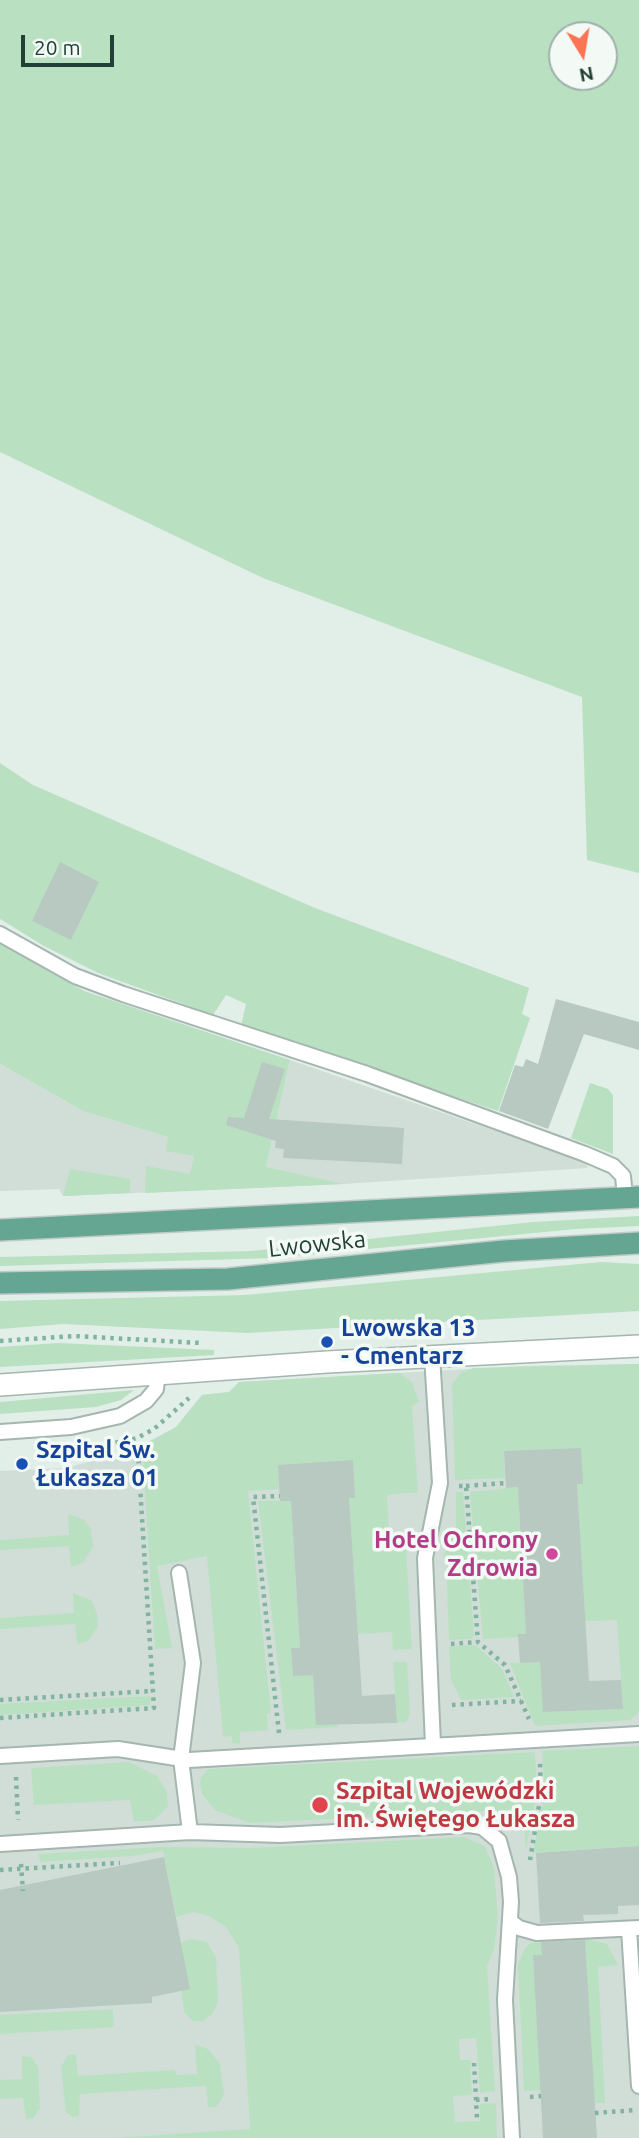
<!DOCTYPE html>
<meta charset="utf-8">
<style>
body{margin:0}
#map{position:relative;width:639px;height:2138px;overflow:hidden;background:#e2eee8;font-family:Ubuntu,sans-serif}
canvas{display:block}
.north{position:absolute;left:548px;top:21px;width:70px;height:70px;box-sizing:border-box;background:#f3faf6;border:2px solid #9fb0a9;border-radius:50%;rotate:169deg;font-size:19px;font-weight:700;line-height:28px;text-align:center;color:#214036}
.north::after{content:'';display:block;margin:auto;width:24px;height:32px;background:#fb7453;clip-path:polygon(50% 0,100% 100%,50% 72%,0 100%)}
.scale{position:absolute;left:21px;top:35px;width:93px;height:32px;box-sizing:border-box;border:4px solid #214036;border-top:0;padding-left:9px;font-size:21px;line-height:24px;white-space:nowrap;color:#214036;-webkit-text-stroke:5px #f3faf6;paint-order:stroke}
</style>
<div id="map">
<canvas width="639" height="2138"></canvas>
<div class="north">N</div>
<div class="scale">20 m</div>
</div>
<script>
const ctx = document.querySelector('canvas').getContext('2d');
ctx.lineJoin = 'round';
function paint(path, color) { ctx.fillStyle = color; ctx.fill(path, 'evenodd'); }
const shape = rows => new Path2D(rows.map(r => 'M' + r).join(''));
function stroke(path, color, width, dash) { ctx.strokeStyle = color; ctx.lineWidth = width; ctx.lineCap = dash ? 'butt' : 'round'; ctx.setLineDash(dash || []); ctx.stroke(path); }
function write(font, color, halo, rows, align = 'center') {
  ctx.font = font + ' Ubuntu,sans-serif'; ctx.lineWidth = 7; ctx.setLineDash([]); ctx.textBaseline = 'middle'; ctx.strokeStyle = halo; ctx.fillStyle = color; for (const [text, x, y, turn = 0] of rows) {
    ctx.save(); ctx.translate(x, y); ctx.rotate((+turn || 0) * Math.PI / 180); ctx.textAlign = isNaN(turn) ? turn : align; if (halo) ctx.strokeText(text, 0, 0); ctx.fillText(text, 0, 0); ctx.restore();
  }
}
const built = shape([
 [290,1060,588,1163,587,1168,344,1184,63,1196,59,1189,0,1191,0,1064,83,1111,266,1167],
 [639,1364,639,2138,0,2138,0,1471,66,1468,134,1449,176,1427,202,1395,229,1392,239,1382,523,1366]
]);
const green = shape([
 [0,0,639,0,639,873,587,860,582,697,263,578,0,452],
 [604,35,604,77,562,77,562,35],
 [0,763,33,785,315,908,529,988,522,1014,530,1018,498,1111,247,1029,241,1026,246,1004,226,995,213,1015,98,973,44,946,0,919],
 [0,943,84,991,290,1060,266,1167,344,1184,145,1193,146,1166,190,1174,194,1156,166,1151,168,1137,83,1111,0,1064],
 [590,1083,608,1089,613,1095,613,1154,571,1138],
 [70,1169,130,1179,130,1193,63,1196],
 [639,1216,639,1226,576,1229,275,1258,0,1266,0,1257,252,1251,533,1222],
 [601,1262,639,1264,639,1311,247,1333,63,1324,0,1329,0,1301,245,1295],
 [58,1343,214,1350,214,1355,0,1367,0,1347],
 [639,1364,639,1712,630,1720,535,1726,510,1663,540,1662,543,1712,623,1709,617,1620,585,1621,577,1484,582,1484,504,1452,505,1478,455,1480,452,1384,461,1373,473,1368],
 [399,1373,412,1382,419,1402,412,1406,418,1492,387,1495,389,1534,405,1533,412,1649,393,1650,392,1632,358,1634,349,1498,354,1498,278,1465,279,1489,248,1491,271,1713,267,1714,268,1730,240,1732,240,1744,232,1743,232,1736,223,1737,207,1556,157,1566,172,1648,155,1649,142,1446,176,1427,202,1395,229,1392,239,1382],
 [134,1390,121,1400,96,1407,0,1414,0,1402],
 [518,1487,526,1634,519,1634,518,1637,483,1639,470,1492],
 [456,1492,463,1492,474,1635,471,1639,449,1640,446,1558,443,1557,456,1527],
 [258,1501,291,1501,300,1649,291,1649,293,1676,313,1674,339,1727,286,1730],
 [68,1514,83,1519,91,1529,93,1546,83,1563,71,1567,69,1546,0,1550,0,1540,69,1535],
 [73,1593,91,1600,97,1613,98,1626,88,1641,77,1644,75,1624,0,1629,0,1618,74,1613],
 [475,1645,502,1669,514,1697,461,1700,451,1680,449,1647],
 [393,1662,407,1662,410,1714,406,1722,397,1723],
 [150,1696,150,1705,0,1715,0,1704],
 [639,1746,639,1846,533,1853,545,1793,542,1751],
 [535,1752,537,1792,526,1849,522,1809,250,1823,215,1810,202,1794,200,1784,201,1777,209,1769],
 [129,1762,157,1776,167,1792,168,1806,154,1820,134,1822,130,1800,34,1805,31,1768],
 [464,1837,485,1846,494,1868,498,1919,494,1949,487,1967,495,2091,480,2093,476,2038,459,2039,460,2060,470,2060,472,2095,453,2096,455,2122,480,2121,480,2104,496,2103,497,2138,116,2138,250,2129,239,1948,226,1927,209,1916,193,1912,176,1917,163,1851,132,1856,41,1862,38,1854,160,1847,253,1848],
 [190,1939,207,1942,216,1958,218,2002,212,2014,203,2021,193,2021,184,2012,177,1954,178,1944],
 [587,1939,607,1944,618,1965,598,1967,605,2103,595,2103,570,1954,570,1940],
 [555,1941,556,1954,533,1956,541,2090,524,2091,518,1965,525,1948,531,1943],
 [113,2009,114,2027,0,2034,0,2015],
 [195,2045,208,2049,220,2064,224,2095,216,2107,208,2107,206,2086,80,2094,79,2116,73,2117,66,2112,61,2067,68,2055,76,2054,78,2076,175,2070,176,2075,197,2074],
 [22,2056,31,2057,38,2067,40,2108,33,2118,26,2120,23,2098,0,2099,0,2080,22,2079]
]);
const building = shape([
 [60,862,99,882,71,940,32,921],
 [556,999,639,1022,639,1050,584,1034,548,1129,499,1111,515,1065,523,1067,526,1059,538,1064],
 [262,1062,285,1069,269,1119,404,1128,402,1164,283,1158,284,1149,275,1148,276,1141,226,1125,228,1117,244,1118],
 [581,1448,583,1484,577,1484,589,1681,621,1680,623,1709,543,1712,540,1662,520,1663,518,1634,526,1634,518,1487,506,1488,504,1451],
 [353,1460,355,1498,349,1498,362,1696,395,1694,397,1723,316,1725,313,1675,293,1676,291,1648,300,1648,291,1501,280,1501,278,1465],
 [639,1846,639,1905,618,1906,618,1914,583,1915,584,1921,540,1923,536,1853],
 [164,1857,190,1989,152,1997,152,2003,0,2012,0,1890],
 [585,1940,597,2138,543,2138,533,1955,542,1955,541,1942]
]);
const path = shape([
 [0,1341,74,1336,201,1343],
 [74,1452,137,1438,154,1429,189,1398],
 [459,1486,466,1486,478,1642,505,1665,529,1719],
 [466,1486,506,1483],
 [451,1644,478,1642],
 [0,1700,153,1691],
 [452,1705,521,1701],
 [0,1718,154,1708,137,1438],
 [279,1733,253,1497,280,1496],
 [16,1777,18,1820],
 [530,1860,541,1794,540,1762],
 [21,1864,23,1891],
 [0,1870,120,1863],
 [474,2063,477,2118],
 [530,2097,541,2096],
 [476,2100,490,2099],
 [595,2113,636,2110]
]);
const service = shape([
 [0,934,75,976,123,994,367,1074,585,1154,613,1166,623,1176,625,1197],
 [432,1356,440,1483,425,1558,433,1745],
 [0,1432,71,1427,120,1416,146,1401,156,1389,158,1372],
 [179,1573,193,1663,181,1759,190,1832],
 [0,1756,118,1749,189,1760,639,1734],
 [0,1844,190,1832,280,1835,469,1825,482,1827,499,1841,509,1877,511,1902,505,2000,512,2138],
 [510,1921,519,1928,537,1933,639,1928],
 [629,1929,639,2086]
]);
const minor = shape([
 [0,1385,327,1362,639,1346]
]);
const primary = shape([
 [0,1230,639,1197],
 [0,1283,228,1279,504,1251,639,1243]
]);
const markers = [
 [327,1342,7,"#1a4fb4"],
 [22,1464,7,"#1a4fb4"],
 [552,1554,7,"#d1479c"],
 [320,1805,9,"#e0444e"]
];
const streetNames = [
 ["Lwowska",317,1244,-6]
];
const transitNames = [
 ["Lwowska 13",341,1328],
 ["- Cmentarz",341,1356],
 ["Szpital Św.",36,1450],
 ["Łukasza 01",36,1478]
];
const hotelNames = [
 ["Hotel Ochrony",538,1540],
 ["Zdrowia",538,1568]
];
const healthNames = [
 ["Szpital Wojewódzki",336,1791],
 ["im. Świętego Łukasza",336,1819]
];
paint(built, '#d0ded7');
paint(green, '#bae0c2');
paint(building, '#b7c9c1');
stroke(service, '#a4b6af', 18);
stroke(minor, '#a4b6af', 24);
stroke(primary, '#c1cac7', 24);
stroke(path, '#81b3a1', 4.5, [3.5, 5]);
stroke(service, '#fff', 14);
stroke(minor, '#fff', 21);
stroke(primary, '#64a692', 21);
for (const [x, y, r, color] of markers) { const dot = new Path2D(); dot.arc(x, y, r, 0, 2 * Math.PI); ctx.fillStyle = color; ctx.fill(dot); stroke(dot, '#f3faf6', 2.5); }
write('24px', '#214036', '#f3faf6', streetNames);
write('bold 24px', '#164399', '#f3faf6', transitNames, 'left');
write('bold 24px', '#b23c85', '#f3faf6', hotelNames, 'right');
write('bold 24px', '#be3a42', '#f3faf6', healthNames, 'left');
</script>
